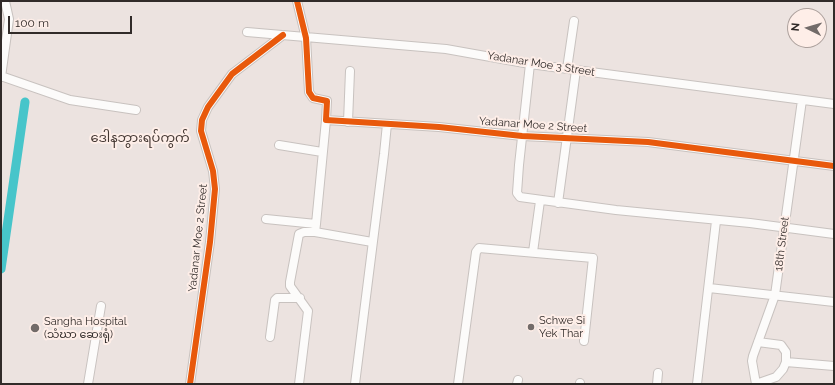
<!DOCTYPE html>
<meta charset="utf-8">
<style>
body{margin:0}
#map{position:relative;width:835px;height:385px;overflow:hidden;background:#ece3e0;font-family:Raleway,sans-serif}
canvas{display:block}
.frame{position:absolute;inset:0;border:2px solid #312b29;pointer-events:none}
.north{position:absolute;left:787px;top:8px;width:40px;height:40px;box-sizing:border-box;background:#feeee8;border:1px solid #aca09c;border-radius:50%;rotate:275deg;font-size:11px;font-weight:700;line-height:16px;text-align:center;color:#312b29}
.north::after{content:'';display:block;margin:auto;width:14px;height:18px;background:#726b69;clip-path:polygon(50% 0,100% 100%,50% 72%,0 100%)}
.scale{position:absolute;left:8px;top:16px;width:124px;height:18px;box-sizing:border-box;border:2px solid #312b29;border-top:0;padding-left:5px;font-size:12px;line-height:14px;white-space:nowrap;color:#312b29;-webkit-text-stroke:3px #feeee8;paint-order:stroke}
</style>
<div id="map">
<canvas width="835" height="385"></canvas>
<div class="frame"></div>
<div class="north">N</div>
<div class="scale">100 m</div>
</div>
<script>
const ctx = document.querySelector('canvas').getContext('2d');
ctx.lineJoin = 'round';
const shape = rows => new Path2D(rows.map(r => 'M' + r).join(''));
function stroke(path, color, width, dash) { ctx.strokeStyle = color; ctx.lineWidth = width; ctx.lineCap = dash ? 'butt' : 'round'; ctx.setLineDash(dash || []); ctx.stroke(path); }
function write(font, color, halo, rows, align = 'center') {
  ctx.font = font + ' Raleway,"Noto Sans Myanmar",sans-serif'; ctx.lineWidth = 4; ctx.setLineDash([]); ctx.textBaseline = 'middle'; ctx.strokeStyle = halo; ctx.fillStyle = color; for (const [text, x, y, turn = 0] of rows) {
    ctx.save(); ctx.translate(x, y); ctx.rotate((+turn || 0) * Math.PI / 180); ctx.textAlign = isNaN(turn) ? turn : align; if (halo) ctx.strokeText(text, 0, 0); ctx.fillText(text, 0, 0); ctx.restore();
  }
}
const canal = shape([
 [1,269,25,102]
]);
const minor = shape([
 [297,1,306,38,309,92,313,98,327,101,326,120,439,127,522,136,648,142,834,166],
 [247,32,446,49,530,64,834,104],
 [530,64,519,165,517,193,520,197,616,210,750,223,834,234],
 [567,69,574,21],
 [1,76,70,100,136,110],
 [1,77,9,19,5,1],
 [348,122,350,71],
 [279,145,322,152],
 [558,203,576,70],
 [266,219,316,224],
 [315,232,372,242],
 [533,252,540,201],
 [709,288,834,302],
 [270,337,275,300,277,298,300,298],
 [758,342,781,345,786,352,786,362,783,369,776,377,756,384,752,361,753,356,775,295,802,100],
 [786,362,834,366],
 [88,384,101,306],
 [190,384,210,242,215,189,213,171,201,131,202,120,208,107,232,74,283,35],
 [299,384,308,311,290,286,290,282,299,234,304,232,315,232,316,224,326,120],
 [355,384,384,154,387,124],
 [458,384,476,252,479,248,593,258,584,341],
 [517,384,518,380],
 [580,384,580,383],
 [657,384,658,373],
 [697,384,716,221]
]);
const cycleway = shape([
 [297,1,306,38,309,92,313,98,327,101,326,120,439,127,522,136,648,142,834,166],
 [190,384,210,242,215,189,213,171,201,131,202,120,208,107,232,74,283,35]
]);
const markers = [
 [531,327,4,"#726b69"],
 [35,328,5,"#726b69"]
];
const streetNames = [
 ["Yadanar Moe 3 Street",541,64,9],
 ["Yadanar Moe 2 Street",533,125,4],
 ["Yadanar Moe 2 Street",198,238,-84],
 ["18th Street",782,244,-83]
];
const poiNames = [
 ["Schwe Si",539,321],
 ["Yek Thar",539,334],
 ["Sangha Hospital",44,322],
 ["(သံဃာ ဆေးရုံ)",44,335]
];
const quarterNames = [
 ["ဒေါနဘွားရပ်ကွက်",140,138]
];
stroke(canal, '#47c5ca', 9);
stroke(minor, '#c8c2bf', 10);
stroke(minor, '#fcfbfa', 8);
stroke(cycleway, '#e8590c', 6);
for (const [x, y, r, color] of markers) { const dot = new Path2D(); dot.arc(x, y, r, 0, 2 * Math.PI); ctx.fillStyle = color; ctx.fill(dot); stroke(dot, '#feeee8', 1.5); }
write('11px', '#312b29', '#feeee8', streetNames);
write('11px', '#312b29', '#feeee8', poiNames, 'left');
write('13px', '#453934', '#feeee8', quarterNames);
</script>
